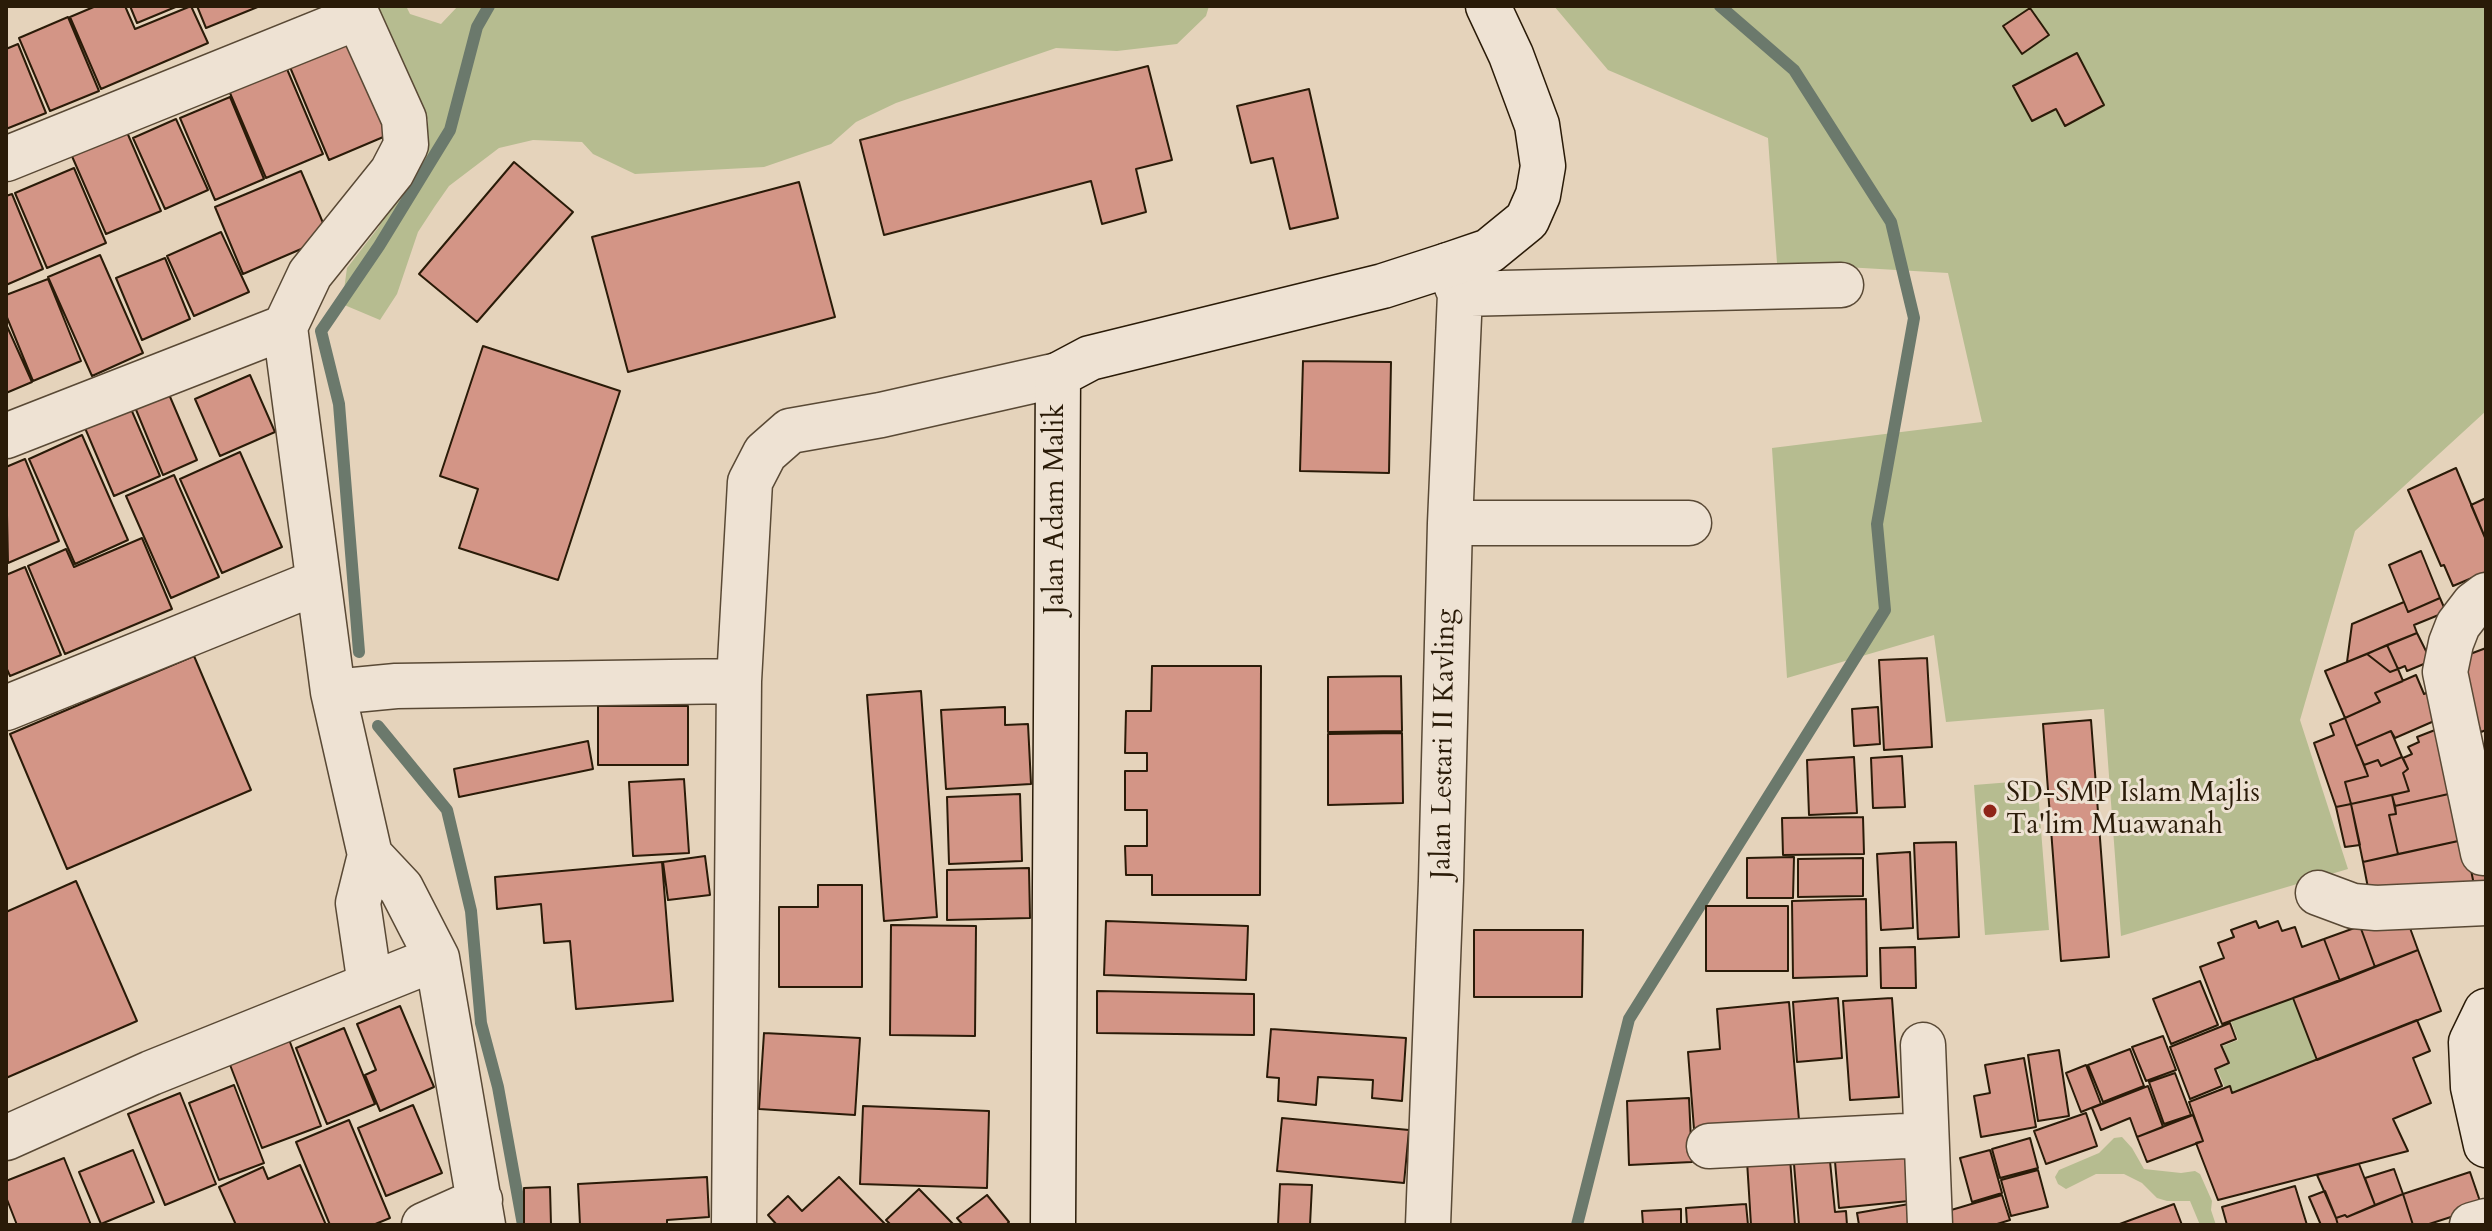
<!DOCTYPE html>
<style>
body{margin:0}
#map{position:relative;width:2492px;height:1231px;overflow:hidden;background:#e5d3bb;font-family:Cardo,serif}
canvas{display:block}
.frame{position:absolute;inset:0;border:8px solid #2a1b08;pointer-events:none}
</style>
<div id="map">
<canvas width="2492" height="1231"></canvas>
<div class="frame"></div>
</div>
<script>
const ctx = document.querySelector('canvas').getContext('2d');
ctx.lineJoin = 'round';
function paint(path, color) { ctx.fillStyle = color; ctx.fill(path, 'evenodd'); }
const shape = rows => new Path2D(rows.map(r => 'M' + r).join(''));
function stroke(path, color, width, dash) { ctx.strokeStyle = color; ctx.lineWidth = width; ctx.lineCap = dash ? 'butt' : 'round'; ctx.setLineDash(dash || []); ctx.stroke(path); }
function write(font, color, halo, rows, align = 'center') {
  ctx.font = font + ' Cardo,serif'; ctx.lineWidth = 6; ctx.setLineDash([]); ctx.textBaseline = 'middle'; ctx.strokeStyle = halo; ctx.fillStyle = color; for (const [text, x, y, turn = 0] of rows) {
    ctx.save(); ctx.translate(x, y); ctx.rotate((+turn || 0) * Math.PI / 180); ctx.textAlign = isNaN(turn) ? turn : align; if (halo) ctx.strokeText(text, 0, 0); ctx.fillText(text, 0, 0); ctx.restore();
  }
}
const green = shape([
 [367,6,406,6,410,14,441,24,458,6,1209,6,1206,16,1177,44,1117,51,1056,48,896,103,856,122,831,144,764,167,635,174,593,154,582,142,533,140,499,148,449,186,435,206,418,232,397,294,380,320,342,304,347,268,378,228,422,154,428,120],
 [1554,6,2486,6,2486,411,2355,531,2300,720,2348,869,2121,936,2104,709,1946,722,1934,635,1787,678,1772,448,1982,422,1948,273,1777,263,1768,138,1608,70],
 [2037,780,2049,930,1985,935,1974,785],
 [2293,998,2317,1060,2232,1093,2230,1086,2225,1088,2217,1069,2230,1064,2223,1046,2238,1040,2231,1021],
 [2122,1137,2132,1148,2144,1169,2181,1173,2195,1171,2200,1174,2212,1201,2211,1210,2216,1225,2200,1225,2190,1201,2167,1201,2157,1198,2142,1183,2124,1174,2096,1174,2066,1189,2058,1184,2055,1177,2059,1170,2099,1153,2114,1138]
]);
const stream = shape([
 [359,652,339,404,321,331,379,246,450,130,477,27,489,6],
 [378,726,447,810,471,911,481,1023,498,1087,523,1225],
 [1577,1225,1629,1019,1885,610,1877,524,1914,318,1891,222,1794,70,1720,6]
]);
const building = shape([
 [96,6,125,6,135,29,191,6,208,43,101,89,70,17,96,6],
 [130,6,178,6,137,23,130,6],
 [197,6,260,6,206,28,197,6],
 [2030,8,2049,35,2022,54,2003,26,2030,8],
 [68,17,99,91,50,111,19,38,68,17],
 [345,35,388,135,329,160,287,60,345,35],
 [18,44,46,113,6,129,6,49,18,44],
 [2077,53,2104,105,2065,126,2056,109,2032,121,2013,86,2077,53],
 [284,62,323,154,266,178,227,86,284,62],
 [1148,66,1172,160,1136,169,1146,212,1102,224,1091,181,884,235,860,140,1148,66],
 [1309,89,1338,218,1290,229,1273,158,1251,163,1237,106,1309,89],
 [230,97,264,179,215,200,180,118,230,97],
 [176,119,208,190,165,209,133,138,176,119],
 [126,130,161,211,106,234,71,154,126,130],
 [514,162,573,212,477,322,419,274,514,162],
 [74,168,106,243,47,268,15,193,74,168],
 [301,171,329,237,243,274,215,207,301,171],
 [799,182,835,317,628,372,592,237,799,182],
 [12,194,43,269,6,285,6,196,12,194],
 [221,232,249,292,194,316,167,256,221,232],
 [100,255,143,353,92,376,48,277,100,255],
 [165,258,190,319,142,340,116,278,165,258],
 [48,279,81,361,33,381,6,315,6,295,48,279],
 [6,324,32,382,6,393,6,324],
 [483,346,620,391,558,580,459,548,478,489,440,476,483,346],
 [1303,361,1391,362,1389,473,1300,471,1303,361],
 [250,375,275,432,220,456,195,399,250,375],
 [165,385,197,460,163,475,132,400,165,385],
 [128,402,160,476,114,496,82,421,128,402],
 [82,435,128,540,75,564,29,459,82,435],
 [240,452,282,547,222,573,180,479,240,452],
 [25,459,59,541,8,563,6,467,25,459],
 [2456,468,2486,540,2486,572,2453,586,2444,565,2441,566,2408,490,2456,468],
 [174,475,219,577,171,598,126,496,174,475],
 [2486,498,2486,540,2471,505,2486,498],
 [142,538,172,609,65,654,28,566,66,549,74,567,142,538],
 [2421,551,2440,598,2408,612,2389,565,2421,551],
 [25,567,61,655,10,676,6,667,6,575,25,567],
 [2440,598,2446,612,2414,625,2417,633,2347,662,2352,624,2404,602,2408,612,2440,598],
 [2417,633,2431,661,2407,671,2405,666,2398,669,2387,645,2417,633],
 [2387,645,2398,669,2390,672,2367,654,2387,645],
 [2486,648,2486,730,2481,732,2454,660,2486,648],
 [2367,654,2390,672,2398,669,2403,681,2375,693,2380,702,2345,718,2325,671,2367,654],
 [194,656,251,790,67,869,10,734,194,656],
 [1927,658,1932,747,1884,750,1879,660,1927,658],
 [1152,666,1261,666,1260,895,1152,895,1152,875,1126,875,1125,846,1147,846,1147,810,1125,810,1125,771,1147,771,1147,753,1125,753,1126,711,1151,711,1152,666],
 [2416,675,2424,694,2435,689,2448,715,2395,738,2391,731,2356,746,2345,718,2380,702,2375,693,2416,675],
 [1401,676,1402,731,1328,732,1328,677,1401,676],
 [921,691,937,917,884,921,867,695,921,691],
 [598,706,688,706,688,765,598,765,598,706],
 [1005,707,1005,725,1028,724,1031,784,946,789,941,710,1005,707],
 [1878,707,1880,744,1854,746,1852,709,1878,707],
 [2345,718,2368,776,2345,782,2351,804,2336,807,2314,743,2334,735,2330,724,2345,718],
 [2091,720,2109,957,2061,961,2043,724,2091,720],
 [2435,730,2462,791,2395,806,2392,795,2409,791,2403,773,2408,769,2403,758,2412,754,2408,747,2419,742,2417,737,2435,730],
 [2391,731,2402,757,2381,766,2378,760,2364,765,2356,746,2391,731],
 [1402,733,1403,803,1328,805,1328,734,1402,733],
 [588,741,593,769,459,797,454,769,588,741],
 [1902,756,1905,807,1873,808,1871,758,1902,756],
 [1854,757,1857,813,1809,815,1807,760,1854,757],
 [2402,757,2408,769,2403,773,2409,791,2351,804,2345,782,2368,776,2364,765,2378,760,2381,766,2402,757],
 [684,779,689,853,633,856,629,782,684,779],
 [2462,791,2472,838,2398,854,2389,815,2396,814,2395,806,2462,791],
 [1020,794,1022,861,949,864,947,797,1020,794],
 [2392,795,2396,814,2389,815,2398,854,2363,862,2351,804,2392,795],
 [2351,804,2360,845,2345,847,2336,807,2351,804],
 [1863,817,1864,854,1783,855,1782,818,1863,817],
 [2472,838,2470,865,2474,885,2369,893,2363,862,2472,838],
 [1956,842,1959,937,1918,939,1914,843,1956,842],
 [1910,852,1913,928,1881,930,1877,854,1910,852],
 [2486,852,2486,881,2474,885,2470,865,2486,852],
 [705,856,710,895,668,900,663,862,705,856],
 [1794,857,1793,898,1747,898,1747,858,1794,857],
 [1863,858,1863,896,1798,897,1798,859,1863,858],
 [662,862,673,1001,576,1009,570,941,544,943,541,904,497,909,495,877,662,862],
 [1029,868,1030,918,947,920,947,870,1029,868],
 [76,881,137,1021,6,1078,6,912,76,881],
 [818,885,862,885,862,987,779,987,779,907,818,907,818,885],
 [1866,899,1867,976,1793,978,1792,901,1866,899],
 [1706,906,1788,906,1788,971,1706,971,1706,906],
 [2406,917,2418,950,2375,967,2360,926,2406,917],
 [1106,921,1248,926,1246,980,1104,975,1106,921],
 [2256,921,2259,928,2278,921,2282,931,2295,927,2302,947,2324,939,2340,981,2222,1024,2200,967,2224,958,2218,943,2234,937,2231,930,2256,921],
 [891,925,976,926,975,1036,890,1035,891,925],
 [2360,926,2375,967,2340,981,2324,939,2360,926],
 [1474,930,1583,930,1582,997,1474,997,1474,930],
 [1915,947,1916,988,1881,988,1880,948,1915,947],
 [2418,950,2441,1011,2317,1060,2293,998,2418,950],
 [2200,981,2218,1025,2171,1044,2153,999,2200,981],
 [1097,991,1254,994,1254,1035,1097,1033,1097,991],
 [1838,998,1842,1058,1797,1062,1793,1002,1838,998],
 [1892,998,1899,1097,1850,1100,1843,1001,1892,998],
 [1789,1002,1799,1120,1694,1129,1688,1052,1720,1049,1717,1009,1789,1002],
 [400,1006,434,1087,380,1111,365,1075,376,1070,357,1024,400,1006],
 [2417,1020,2430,1051,2413,1058,2431,1103,2393,1119,2408,1151,2218,1200,2196,1143,2203,1141,2189,1102,2230,1086,2232,1093,2417,1020],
 [2230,1023,2236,1039,2221,1045,2229,1063,2215,1069,2222,1086,2190,1099,2170,1047,2230,1023],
 [344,1028,375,1104,327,1124,296,1048,344,1028],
 [1271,1029,1406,1038,1402,1101,1372,1098,1373,1080,1318,1077,1316,1105,1278,1101,1279,1078,1267,1077,1271,1029],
 [764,1033,860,1038,855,1115,759,1109,764,1033],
 [287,1034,321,1126,262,1148,227,1057,287,1034],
 [2163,1036,2176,1070,2146,1081,2132,1047,2163,1036],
 [2130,1049,2144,1086,2103,1102,2088,1065,2130,1049],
 [2059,1050,2069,1116,2038,1121,2028,1055,2059,1050],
 [2024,1058,2036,1127,1981,1137,1974,1096,1990,1093,1985,1065,2024,1058],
 [2086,1065,2101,1104,2081,1112,2066,1073,2086,1065],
 [2175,1073,2191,1115,2164,1124,2149,1082,2175,1073],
 [234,1085,264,1163,219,1180,189,1103,234,1085],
 [2148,1086,2163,1127,2137,1137,2130,1118,2101,1130,2092,1108,2148,1086],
 [180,1093,216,1184,165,1205,128,1114,180,1093],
 [1689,1098,1692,1162,1629,1165,1627,1101,1689,1098],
 [413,1105,442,1173,386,1196,358,1128,413,1105],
 [863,1106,989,1111,987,1188,860,1184,863,1106],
 [2086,1113,2097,1146,2046,1164,2034,1131,2086,1113],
 [2193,1115,2203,1141,2147,1162,2137,1137,2193,1115],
 [1282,1118,1409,1130,1404,1183,1277,1171,1282,1118],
 [349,1120,390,1218,373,1225,330,1225,296,1142,349,1120],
 [2030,1138,2038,1168,2000,1178,1992,1149,2030,1138],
 [1904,1143,1909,1201,1839,1208,1834,1150,1904,1143],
 [133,1150,154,1202,101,1224,79,1172,133,1150],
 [1990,1150,2002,1193,1972,1202,1960,1158,1990,1150],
 [64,1158,91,1225,17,1225,6,1197,6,1181,64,1158],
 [1790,1158,1795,1225,1751,1225,1747,1161,1790,1158],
 [1830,1161,1835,1212,1846,1211,1847,1225,1799,1225,1794,1164,1830,1161],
 [2359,1164,2375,1205,2347,1217,2345,1215,2336,1218,2317,1175,2359,1164],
 [300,1165,326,1225,236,1225,219,1187,263,1167,268,1179,300,1165],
 [2394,1169,2403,1194,2375,1205,2365,1178,2394,1169],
 [2038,1170,2048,1207,2011,1216,2001,1180,2038,1170],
 [2470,1172,2482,1207,2426,1225,2413,1225,2403,1194,2470,1172],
 [707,1177,709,1217,667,1220,667,1225,580,1225,578,1184,707,1177],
 [839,1177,886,1225,777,1225,768,1215,788,1196,802,1211,839,1177],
 [1280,1184,1312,1185,1310,1225,1278,1225,1280,1184],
 [2295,1186,2307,1225,2227,1225,2222,1207,2295,1186],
 [550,1187,551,1225,524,1225,524,1188,550,1187],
 [919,1189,954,1225,891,1225,886,1220,919,1189],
 [2325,1191,2336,1218,2338,1225,2321,1225,2309,1197,2325,1191],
 [2403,1194,2413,1225,2338,1225,2336,1218,2345,1215,2347,1217,2403,1194],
 [987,1195,1009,1222,1006,1225,963,1225,957,1218,987,1195],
 [2002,1195,2010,1220,1994,1225,1944,1225,1941,1213,2002,1195],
 [1746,1204,1748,1225,1687,1225,1686,1208,1746,1204],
 [1909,1204,1912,1225,1859,1225,1857,1213,1909,1204],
 [2174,1204,2182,1225,2117,1225,2174,1204],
 [1681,1209,1681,1225,1643,1225,1642,1211,1681,1209]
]);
const street = shape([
 [353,6,404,119,406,145,392,172,310,274,285,327,333,692,370,855,358,903,370,985],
 [6,159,358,17],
 [1460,294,1841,285],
 [6,436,285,327],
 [1450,523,1689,523],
 [333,692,396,686,739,681],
 [6,708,317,582],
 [2483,853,2445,672,2451,643,2458,625,2474,604,2486,595],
 [370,855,401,888,437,958,483,1225],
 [2318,893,2353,906,2376,908,2486,903],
 [1923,1045,1930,1225],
 [6,1138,151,1073,437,958],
 [1709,1146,1925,1135],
 [424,1225,480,1200],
 [734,1225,739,681,750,482,765,453,790,431,881,415,1058,375],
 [1428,1225,1441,881,1450,523,1460,294,1448,265],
 [2472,1225,2486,1221]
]);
const secondary = shape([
 [2486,1011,2471,1042,2473,1087,2486,1145],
 [1053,1225,1058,375,1090,358,1383,286,1448,265,1489,251,1527,220,1538,195,1543,166,1537,125,1511,55,1488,6]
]);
const markers = [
 [1990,811,8,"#8f2418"]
];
const streetNames = [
 ["Jalan Adam Malik",1057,509,-90],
 ["Jalan Lestari II Kavling",1445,744,-89]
];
const poiNames = [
 ["SD-SMP Islam Majlis",2006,795],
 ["Ta'lim Muawanah",2006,827]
];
paint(green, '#b6bc90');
stroke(stream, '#6b796c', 12);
paint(building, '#d39586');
stroke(building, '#2a1b08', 2);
stroke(street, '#594935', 47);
stroke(secondary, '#2a1b08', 47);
stroke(street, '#eee2d3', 44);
stroke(secondary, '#eee2d3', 44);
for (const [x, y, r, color] of markers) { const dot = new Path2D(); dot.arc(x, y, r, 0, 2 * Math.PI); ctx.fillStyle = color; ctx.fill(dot); stroke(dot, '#eee2d3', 3); }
write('28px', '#2a1b08', '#eee2d3', streetNames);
write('28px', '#2a1b08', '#eee2d3', poiNames, 'left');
</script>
